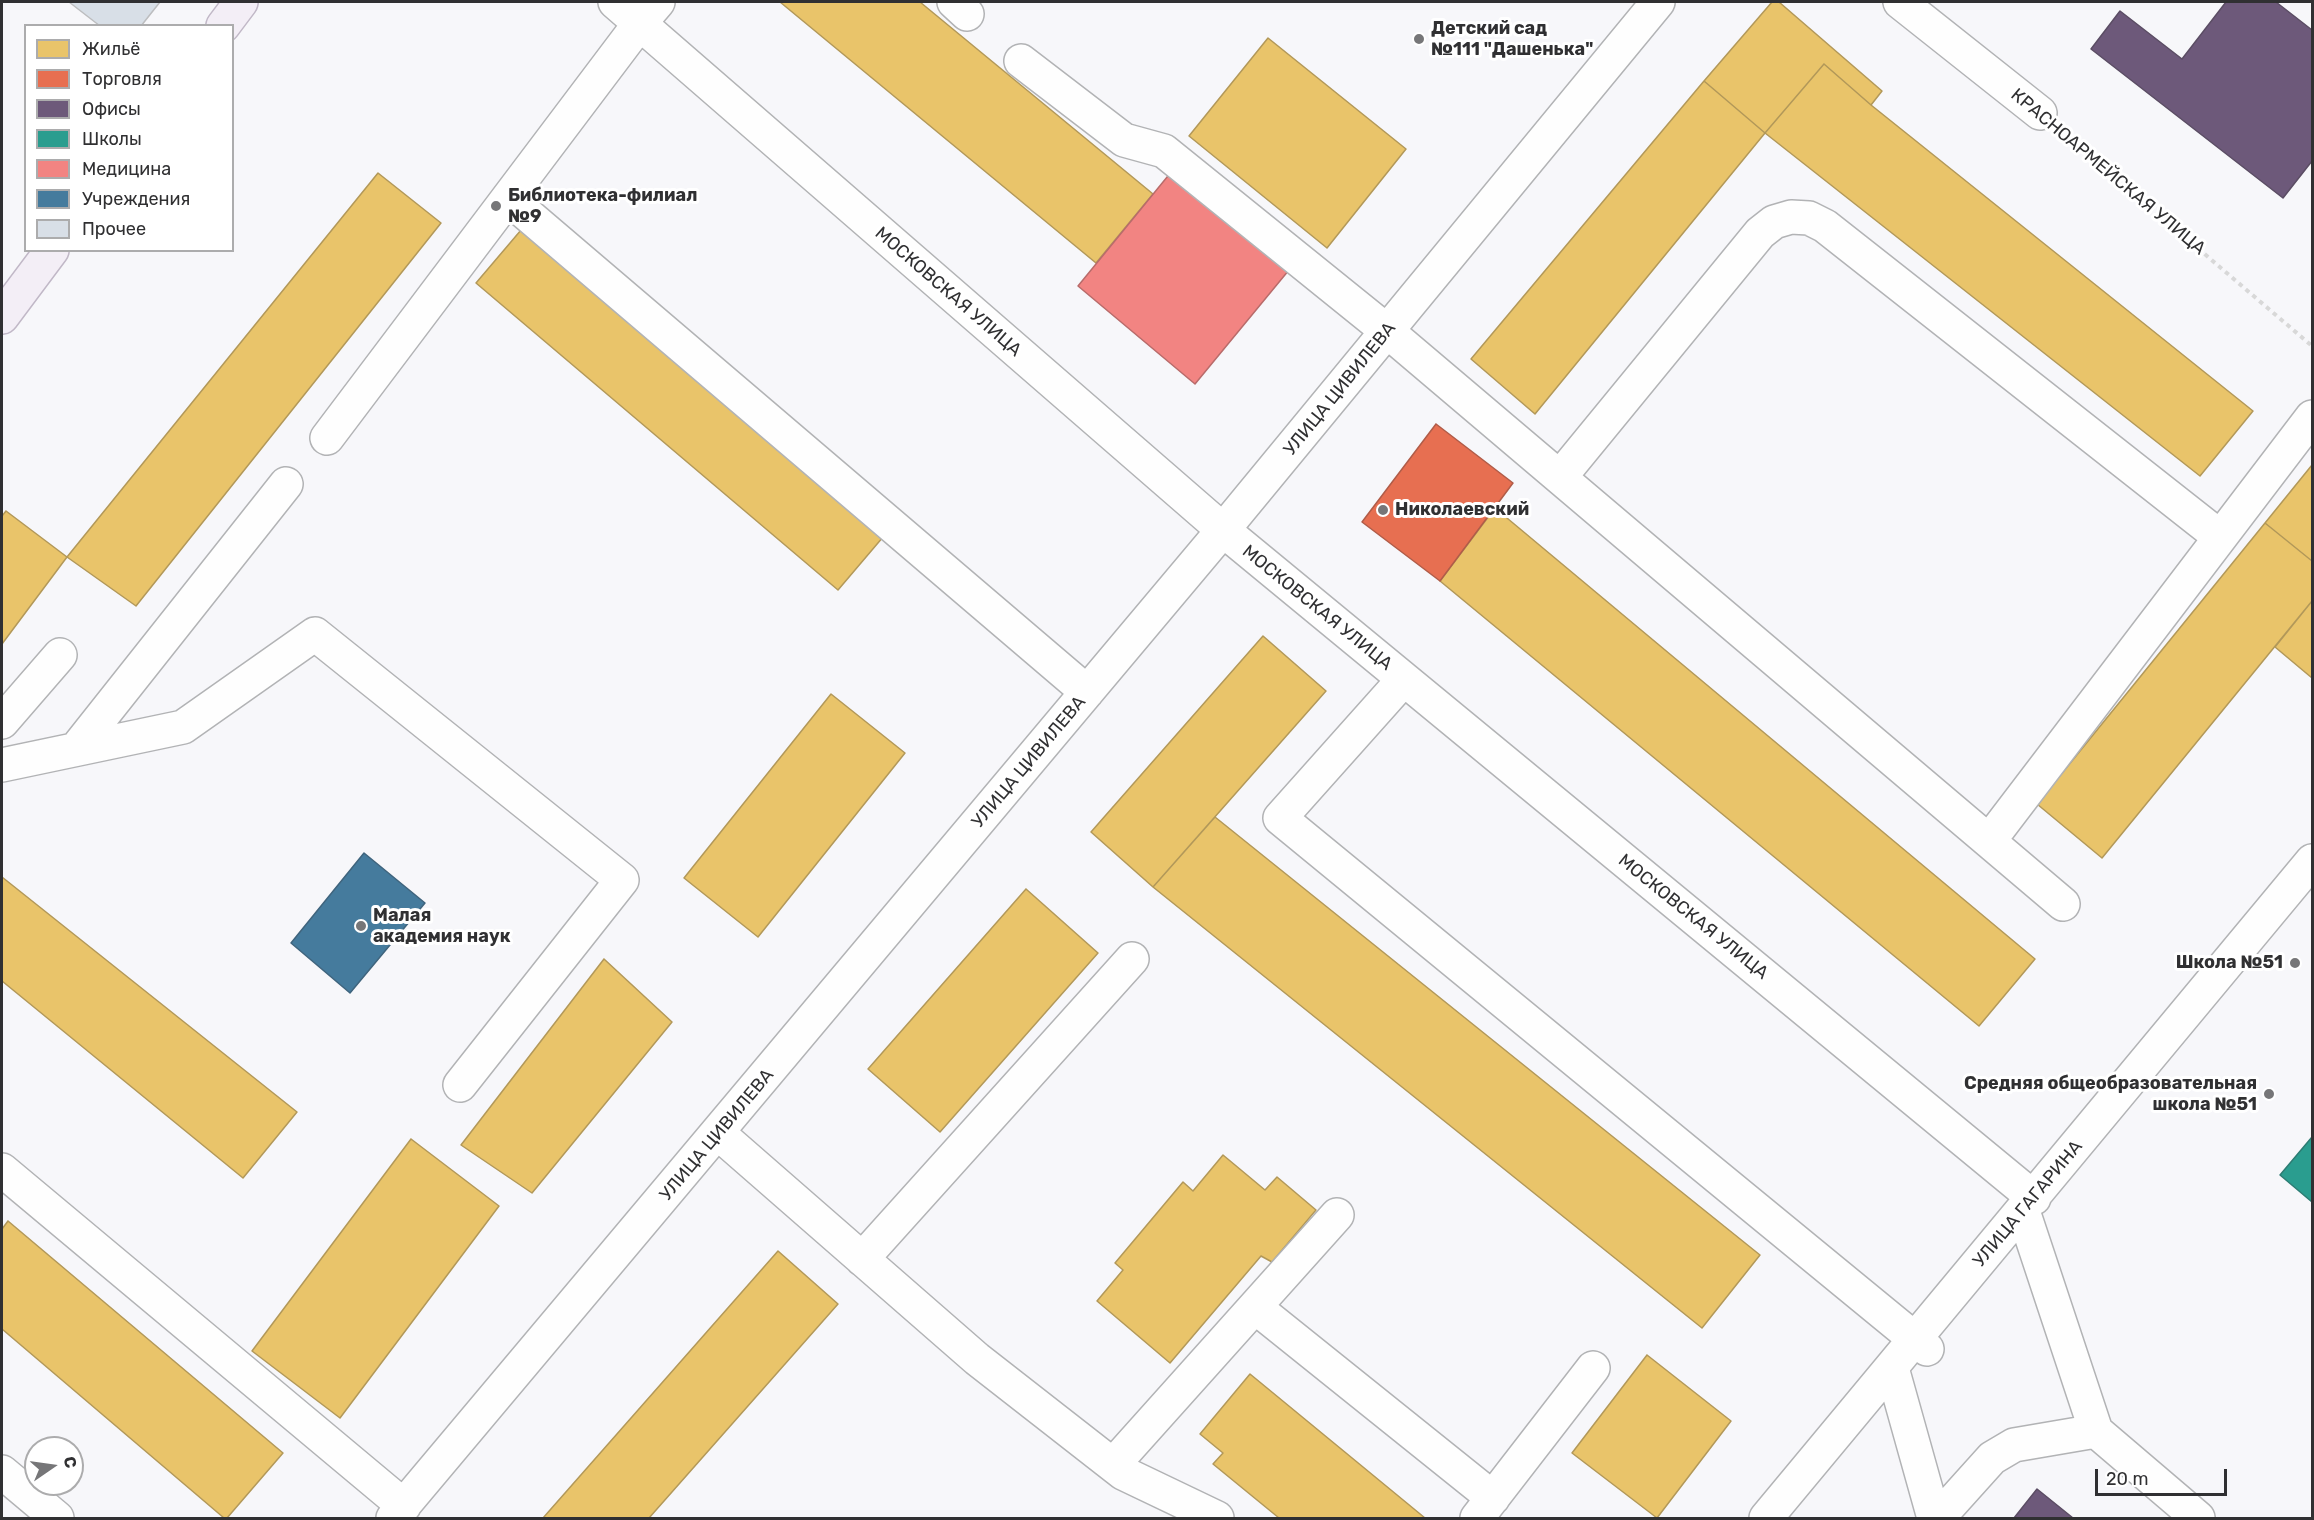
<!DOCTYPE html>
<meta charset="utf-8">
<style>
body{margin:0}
#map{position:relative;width:2314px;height:1520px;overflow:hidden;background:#f7f7fa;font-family:Rubik,sans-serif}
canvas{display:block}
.frame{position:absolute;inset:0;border:3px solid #303032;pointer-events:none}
.legend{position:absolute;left:24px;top:24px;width:210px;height:228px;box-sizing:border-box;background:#fff;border:2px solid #acacad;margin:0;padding:8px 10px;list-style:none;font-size:18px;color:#303032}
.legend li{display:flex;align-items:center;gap:12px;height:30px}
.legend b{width:30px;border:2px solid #acacad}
.north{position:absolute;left:24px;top:1436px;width:60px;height:60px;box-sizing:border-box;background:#fff;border:2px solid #acacad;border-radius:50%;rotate:77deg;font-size:16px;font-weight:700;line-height:24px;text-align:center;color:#303032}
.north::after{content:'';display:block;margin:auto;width:21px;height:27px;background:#767678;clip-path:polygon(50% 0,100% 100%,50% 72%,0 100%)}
.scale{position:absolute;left:2095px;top:1469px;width:132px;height:27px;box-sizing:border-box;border:3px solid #303032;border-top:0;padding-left:8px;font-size:18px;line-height:21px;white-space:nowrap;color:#303032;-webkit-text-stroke:4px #fff;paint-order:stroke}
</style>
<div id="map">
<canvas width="2314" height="1520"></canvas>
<div class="frame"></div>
<ul class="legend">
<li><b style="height:16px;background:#e9c46a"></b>Жильё</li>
<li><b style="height:16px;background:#e76f51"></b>Торговля</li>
<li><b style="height:16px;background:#6d597a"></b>Офисы</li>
<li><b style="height:16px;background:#2a9d8f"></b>Школы</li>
<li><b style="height:16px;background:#f28482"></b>Медицина</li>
<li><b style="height:16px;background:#457b9d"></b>Учреждения</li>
<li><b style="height:16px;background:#d8dfe7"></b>Прочее</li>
</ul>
<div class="north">С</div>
<div class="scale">20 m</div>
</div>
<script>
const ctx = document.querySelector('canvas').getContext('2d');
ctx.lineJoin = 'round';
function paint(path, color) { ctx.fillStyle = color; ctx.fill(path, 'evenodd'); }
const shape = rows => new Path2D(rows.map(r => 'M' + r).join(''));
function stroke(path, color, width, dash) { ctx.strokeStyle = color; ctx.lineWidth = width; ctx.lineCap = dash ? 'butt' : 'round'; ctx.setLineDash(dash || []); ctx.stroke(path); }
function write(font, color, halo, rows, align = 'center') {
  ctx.font = font + ' Rubik,sans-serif'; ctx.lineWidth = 6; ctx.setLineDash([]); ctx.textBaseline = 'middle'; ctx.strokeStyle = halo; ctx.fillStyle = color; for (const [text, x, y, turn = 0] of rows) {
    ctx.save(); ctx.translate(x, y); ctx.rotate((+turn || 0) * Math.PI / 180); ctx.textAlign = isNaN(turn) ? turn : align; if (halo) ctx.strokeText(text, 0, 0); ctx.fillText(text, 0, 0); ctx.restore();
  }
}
const homes = shape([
 [780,2,920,2,1153,194,1096,263,780,2],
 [1772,2,1779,2,1882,91,1871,105,1824,64,1765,133,1704,81,1772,2],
 [1268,38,1406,149,1327,248,1189,136,1268,38],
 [1824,64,1871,105,2253,411,2200,476,1765,133,1824,64],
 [1704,81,1765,133,1535,414,1471,359,1704,81],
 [378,173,441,223,136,606,67,557,378,173],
 [527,223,889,530,838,590,476,283,527,223],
 [2312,465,2312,561,2265,523,2312,465],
 [1495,508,2035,959,1979,1026,1440,581,1495,508],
 [6,511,67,557,2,644,2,516,6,511],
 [2265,523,2312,561,2312,601,2102,858,2037,804,2265,523],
 [2312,601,2312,678,2275,647,2312,601],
 [1263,636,1326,691,1153,887,1091,832,1263,636],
 [831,694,905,753,758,937,684,878,831,694],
 [1215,817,1760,1255,1702,1328,1153,887,1215,817],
 [2,877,297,1112,243,1178,2,981,2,877],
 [1026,889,1098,953,940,1132,868,1069,1026,889],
 [604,959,672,1022,532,1193,461,1145,604,959],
 [411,1139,499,1206,340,1418,252,1351,411,1139],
 [1223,1155,1265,1190,1277,1177,1316,1210,1272,1262,1261,1256,1170,1363,1097,1301,1123,1270,1115,1263,1183,1182,1193,1191,1223,1155],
 [8,1221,283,1453,227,1518,224,1518,2,1329,2,1229,8,1221],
 [778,1251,838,1304,649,1518,543,1518,778,1251],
 [1647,1355,1731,1421,1657,1518,1572,1453,1647,1355],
 [1250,1374,1425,1518,1279,1518,1213,1464,1223,1453,1200,1434,1250,1374]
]);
const shops = shape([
 [1436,424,1513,483,1440,581,1362,522,1436,424]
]);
const offices = shape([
 [2226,2,2276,2,2312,30,2312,161,2283,198,2091,49,2120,11,2182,59,2226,2],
 [2037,1489,2073,1518,2014,1518,2037,1489]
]);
const schools = shape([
 [2312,1137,2312,1202,2280,1175,2312,1137]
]);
const health = shape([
 [1172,171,1289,270,1195,384,1078,286,1172,171]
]);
const public = shape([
 [364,853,425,903,350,993,291,943,364,853]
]);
const building = shape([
 [69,2,160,2,141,26,100,26,69,2]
]);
const path = shape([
 [2068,137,2312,346]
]);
const minor = shape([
 [615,2,1223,530,2034,1198],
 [954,2,967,14],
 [1900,2,2040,113],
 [1021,61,1124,140,1164,151,1387,331,2063,904],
 [508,198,1087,692],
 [327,438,640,23,658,2],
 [1560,477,1760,233,1774,222,1791,217,1809,218,1825,226,2220,537],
 [1404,679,1280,818,1927,1349],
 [2,722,60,655],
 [76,749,286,484],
 [2,765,183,727,315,634,622,880,460,1085],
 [1989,841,2312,417],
 [718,1133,977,1359,1123,1473,1217,1518],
 [2,1170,404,1506],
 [2023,1211,2096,1431],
 [862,1259,1132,959],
 [1255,1307,1493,1498],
 [1892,1368,1934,1518],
 [1113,1465,1337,1215],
 [2,1472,57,1518],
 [393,1518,1223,530,1658,2],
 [1477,1518,1593,1368],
 [1766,1518,2312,861],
 [1938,1518,1992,1458,2014,1445,2096,1431,2198,1518]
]);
const major = shape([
 [223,26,241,2],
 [2,317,52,250]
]);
const markers = [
 [1419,39,6,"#767678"],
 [496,206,6,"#767678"],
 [1383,510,6,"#767678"],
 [361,926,6,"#767678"],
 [2295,963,6,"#767678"],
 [2269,1094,6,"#767678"]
];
const poiNames = [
 ["Детский сад",1431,29],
 ["№111 \"Дашенька\"",1431,50],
 ["Библиотека-филиал",508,196],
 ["№9",508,217],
 ["Николаевский",1395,510],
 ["Малая",373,916],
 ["академия наук",373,937],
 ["Школа №51",2283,963,"right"],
 ["Средняя общеобразовательная",2257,1084,"right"],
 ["школа №51",2257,1105,"right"]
];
const streetNames = [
 ["КРАСНОАРМЕЙСКАЯ УЛИЦА",2108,172,40],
 ["МОСКОВСКАЯ УЛИЦА",948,292,41],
 ["УЛИЦА ЦИВИЛЕВА",1340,389,-51],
 ["МОСКОВСКАЯ УЛИЦА",1317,608,39],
 ["УЛИЦА ЦИВИЛЕВА",1029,762,-50],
 ["МОСКОВСКАЯ УЛИЦА",1693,917,39],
 ["УЛИЦА ЦИВИЛЕВА",717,1135,-50],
 ["УЛИЦА ГАГАРИНА",2028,1204,-50]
];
paint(homes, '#e9c46a');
stroke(homes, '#b29859', 1.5);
paint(shops, '#e76f51');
stroke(shops, '#b05c48', 1.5);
paint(offices, '#6d597a');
stroke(offices, '#5b4d64', 1.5);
paint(schools, '#2a9d8f');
stroke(schools, '#2c7c73', 1.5);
paint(health, '#f28482');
stroke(health, '#b86b6a', 1.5);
paint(public, '#457b9d');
stroke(public, '#3f647d', 1.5);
paint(building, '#d8dfe7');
stroke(building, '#bcbdbf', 1.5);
stroke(minor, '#b2b3b5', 36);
stroke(major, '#c1b8c7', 36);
stroke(path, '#d8d8d8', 4, [4.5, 4.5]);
stroke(minor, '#fefefe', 33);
stroke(major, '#f3eef6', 33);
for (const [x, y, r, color] of markers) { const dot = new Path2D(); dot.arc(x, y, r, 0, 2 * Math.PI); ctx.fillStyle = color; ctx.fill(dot); stroke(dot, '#fff', 2); }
write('bold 18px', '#303032', '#fff', poiNames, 'left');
write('18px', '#303032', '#fff', streetNames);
</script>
